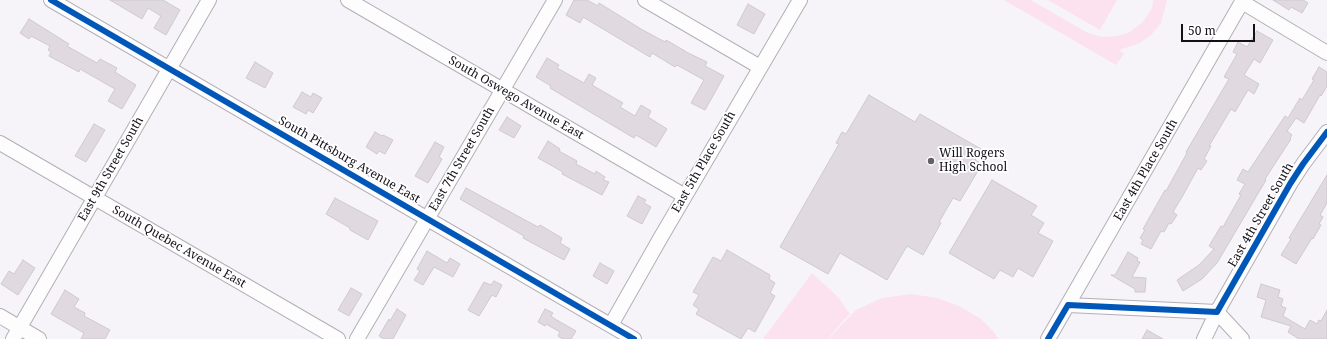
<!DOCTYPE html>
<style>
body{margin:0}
#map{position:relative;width:1327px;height:339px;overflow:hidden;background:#f6f4f9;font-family:"Noto Serif",serif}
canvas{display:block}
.scale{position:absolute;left:1181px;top:24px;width:74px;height:18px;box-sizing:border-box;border:2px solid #141019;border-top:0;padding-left:5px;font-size:12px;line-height:14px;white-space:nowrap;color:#141019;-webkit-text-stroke:3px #fff;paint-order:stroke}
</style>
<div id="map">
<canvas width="1327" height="339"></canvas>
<div class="scale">50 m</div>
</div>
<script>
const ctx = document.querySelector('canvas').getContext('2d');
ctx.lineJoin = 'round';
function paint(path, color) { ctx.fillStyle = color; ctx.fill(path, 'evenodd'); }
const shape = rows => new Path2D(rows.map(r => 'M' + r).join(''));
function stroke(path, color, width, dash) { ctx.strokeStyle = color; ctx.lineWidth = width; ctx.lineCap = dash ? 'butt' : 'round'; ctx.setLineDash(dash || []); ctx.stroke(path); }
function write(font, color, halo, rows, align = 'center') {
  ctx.font = font + ' "Noto Serif",serif'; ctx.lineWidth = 3.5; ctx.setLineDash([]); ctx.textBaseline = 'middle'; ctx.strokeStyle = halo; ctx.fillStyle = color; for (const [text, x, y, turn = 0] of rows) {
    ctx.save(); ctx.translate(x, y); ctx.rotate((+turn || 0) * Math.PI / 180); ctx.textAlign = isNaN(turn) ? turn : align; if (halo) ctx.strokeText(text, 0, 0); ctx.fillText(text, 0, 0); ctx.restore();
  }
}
const green = shape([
 [1004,0,1031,0,1088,33,1102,37,1118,36,1128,33,1142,23,1152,8,1153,0,1167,0,1161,23,1151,35,1140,43,1119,50,1124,54,1116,65],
 [1048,0,1117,0,1100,30],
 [812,273,838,297,850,314,841,323,828,339,763,339],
 [911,294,937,298,959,306,981,319,994,332,998,339,829,339,842,324,856,310,882,298]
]);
const building = shape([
 [110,0,163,0,180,10,166,35,154,28,161,16,148,8,142,19,110,0],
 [574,0,587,0,598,6,599,3,641,29,665,42,666,40,685,51,684,51,707,62,705,66,724,76,705,110,691,103,704,80,677,65,675,67,652,53,650,57,583,17,580,23,566,15,574,0],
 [1273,0,1303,0,1308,3,1302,13,1291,7,1289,10,1273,0],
 [748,4,765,14,754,34,737,25,748,4],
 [29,19,69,44,67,46,97,63,100,59,117,68,115,72,136,85,122,109,108,101,115,89,80,69,79,72,49,56,51,52,48,50,50,46,31,36,29,39,20,33,29,19],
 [1257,31,1273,40,1260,63,1254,59,1244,75,1259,84,1254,94,1248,90,1235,112,1231,109,1209,146,1211,146,1204,159,1207,161,1201,170,1198,168,1182,197,1173,212,1177,215,1171,224,1169,223,1164,232,1161,231,1151,249,1141,244,1143,240,1140,238,1145,230,1143,229,1165,190,1166,191,1187,153,1186,152,1229,79,1224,77,1237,54,1233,52,1238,42,1247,47,1257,31],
 [547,58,559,65,557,68,584,83,589,74,596,78,592,85,623,103,620,107,635,116,641,105,651,111,648,117,667,129,656,147,636,135,634,138,617,128,550,88,551,86,536,77,547,58],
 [255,62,273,73,265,88,246,78,255,62],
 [1319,67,1327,72,1327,86,1321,96,1320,95,1304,123,1296,118,1287,131,1292,135,1290,138,1291,139,1265,179,1266,180,1217,263,1202,279,1183,291,1177,280,1199,265,1214,249,1209,246,1221,226,1223,227,1241,195,1239,194,1245,184,1237,180,1243,169,1248,172,1285,116,1288,118,1300,98,1302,100,1314,80,1312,79,1319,67],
 [302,92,311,97,313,93,322,98,313,113,308,110,306,114,293,107,302,92],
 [869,95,915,122,920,114,981,149,975,160,982,164,960,201,953,198,939,222,941,223,923,255,907,246,887,280,840,253,828,274,780,247,839,144,836,143,842,132,846,134,869,95],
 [507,117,521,126,514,138,499,130,507,117],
 [94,124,105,130,86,162,75,156,94,124],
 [375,132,382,136,383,135,393,140,385,154,379,151,377,154,366,147,375,132],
 [548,141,560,149,559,151,577,161,576,164,595,174,596,171,605,177,603,180,609,182,602,195,562,174,563,172,538,158,548,141],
 [435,142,444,147,439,157,442,159,428,183,415,176,435,142],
 [1327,175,1327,203,1320,215,1323,217,1319,224,1321,225,1313,239,1312,238,1296,264,1281,255,1291,239,1289,238,1327,175],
 [992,180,1037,206,1031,215,1044,223,1038,233,1053,241,1033,277,1018,268,1013,277,1000,270,994,279,949,253,992,180],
 [466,188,538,227,540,225,562,238,560,243,570,249,564,260,523,238,524,236,460,199,466,188],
 [638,196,646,200,644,203,651,207,642,224,627,216,638,196],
 [335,198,378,221,368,240,350,230,350,228,326,214,335,198],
 [727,250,770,275,769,279,775,283,770,293,775,296,755,332,748,328,741,339,696,314,699,309,693,305,699,295,693,292,713,257,721,261,727,250],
 [427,251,447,263,450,258,460,264,453,277,434,267,423,285,414,280,420,271,417,269,427,251],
 [1128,252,1138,258,1137,261,1140,262,1132,277,1146,278,1145,292,1135,292,1135,289,1111,275,1115,275,1128,252],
 [23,260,35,268,18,295,1,284,9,271,14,274,23,260],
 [600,263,614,271,607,284,593,276,600,263],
 [494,281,502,285,496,297,492,295,479,316,468,310,484,282,491,285,494,281],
 [1261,284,1280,290,1278,297,1283,299,1281,306,1286,308,1283,316,1305,329,1310,320,1317,324,1319,320,1321,321,1327,310,1327,339,1299,339,1288,332,1291,326,1261,317,1266,300,1257,297,1261,284],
 [351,288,362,294,349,316,338,310,351,288],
 [65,290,79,299,74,307,85,313,84,316,110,330,105,339,81,339,84,333,51,314,65,290],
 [397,309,406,315,393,339,384,339,379,336,389,319,390,321,397,309],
 [545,309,553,313,551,316,555,319,576,331,571,339,563,339,558,336,560,332,546,324,545,326,538,322,545,309],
 [1147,330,1163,339,1142,339,1147,330]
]);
const minor = shape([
 [51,0,634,339],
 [348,0,685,196],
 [645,0,760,67],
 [1242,2,1327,53],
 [0,143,338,339],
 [1068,305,1217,312,1242,339],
 [0,316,39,339],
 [611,325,661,237,800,0],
 [13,339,209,0],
 [357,339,555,0],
 [1048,339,1243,0],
 [1204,339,1217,312,1290,184,1303,164,1327,132]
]);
const cycleway = shape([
 [51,0,634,339],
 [1048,339,1068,305,1217,312,1290,184,1303,164,1327,132]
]);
const markers = [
 [931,161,4,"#636067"]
];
const streetNames = [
 ["South Oswego Avenue East",516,98,30],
 ["East 7th Street South",462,159,-60],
 ["South Pittsburg Avenue East",349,160,30],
 ["East 5th Place South",704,162,-60],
 ["East 9th Street South",111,169,-60],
 ["East 4th Place South",1146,170,-60],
 ["East 4th Street South",1261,215,-60],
 ["South Quebec Avenue East",179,247,30]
];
const poiNames = [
 ["Will Rogers",939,154],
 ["High School",939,168]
];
paint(green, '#fbe2ee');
paint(building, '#e0dae0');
stroke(building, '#cec9cf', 1);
stroke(minor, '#b2afb6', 16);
stroke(minor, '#fefdfe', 14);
stroke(cycleway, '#0057b8', 6);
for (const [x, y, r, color] of markers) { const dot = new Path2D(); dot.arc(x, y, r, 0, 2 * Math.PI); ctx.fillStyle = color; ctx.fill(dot); stroke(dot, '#fff', 1.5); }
write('12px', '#141019', '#fff', streetNames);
write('12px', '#141019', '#fff', poiNames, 'left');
</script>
